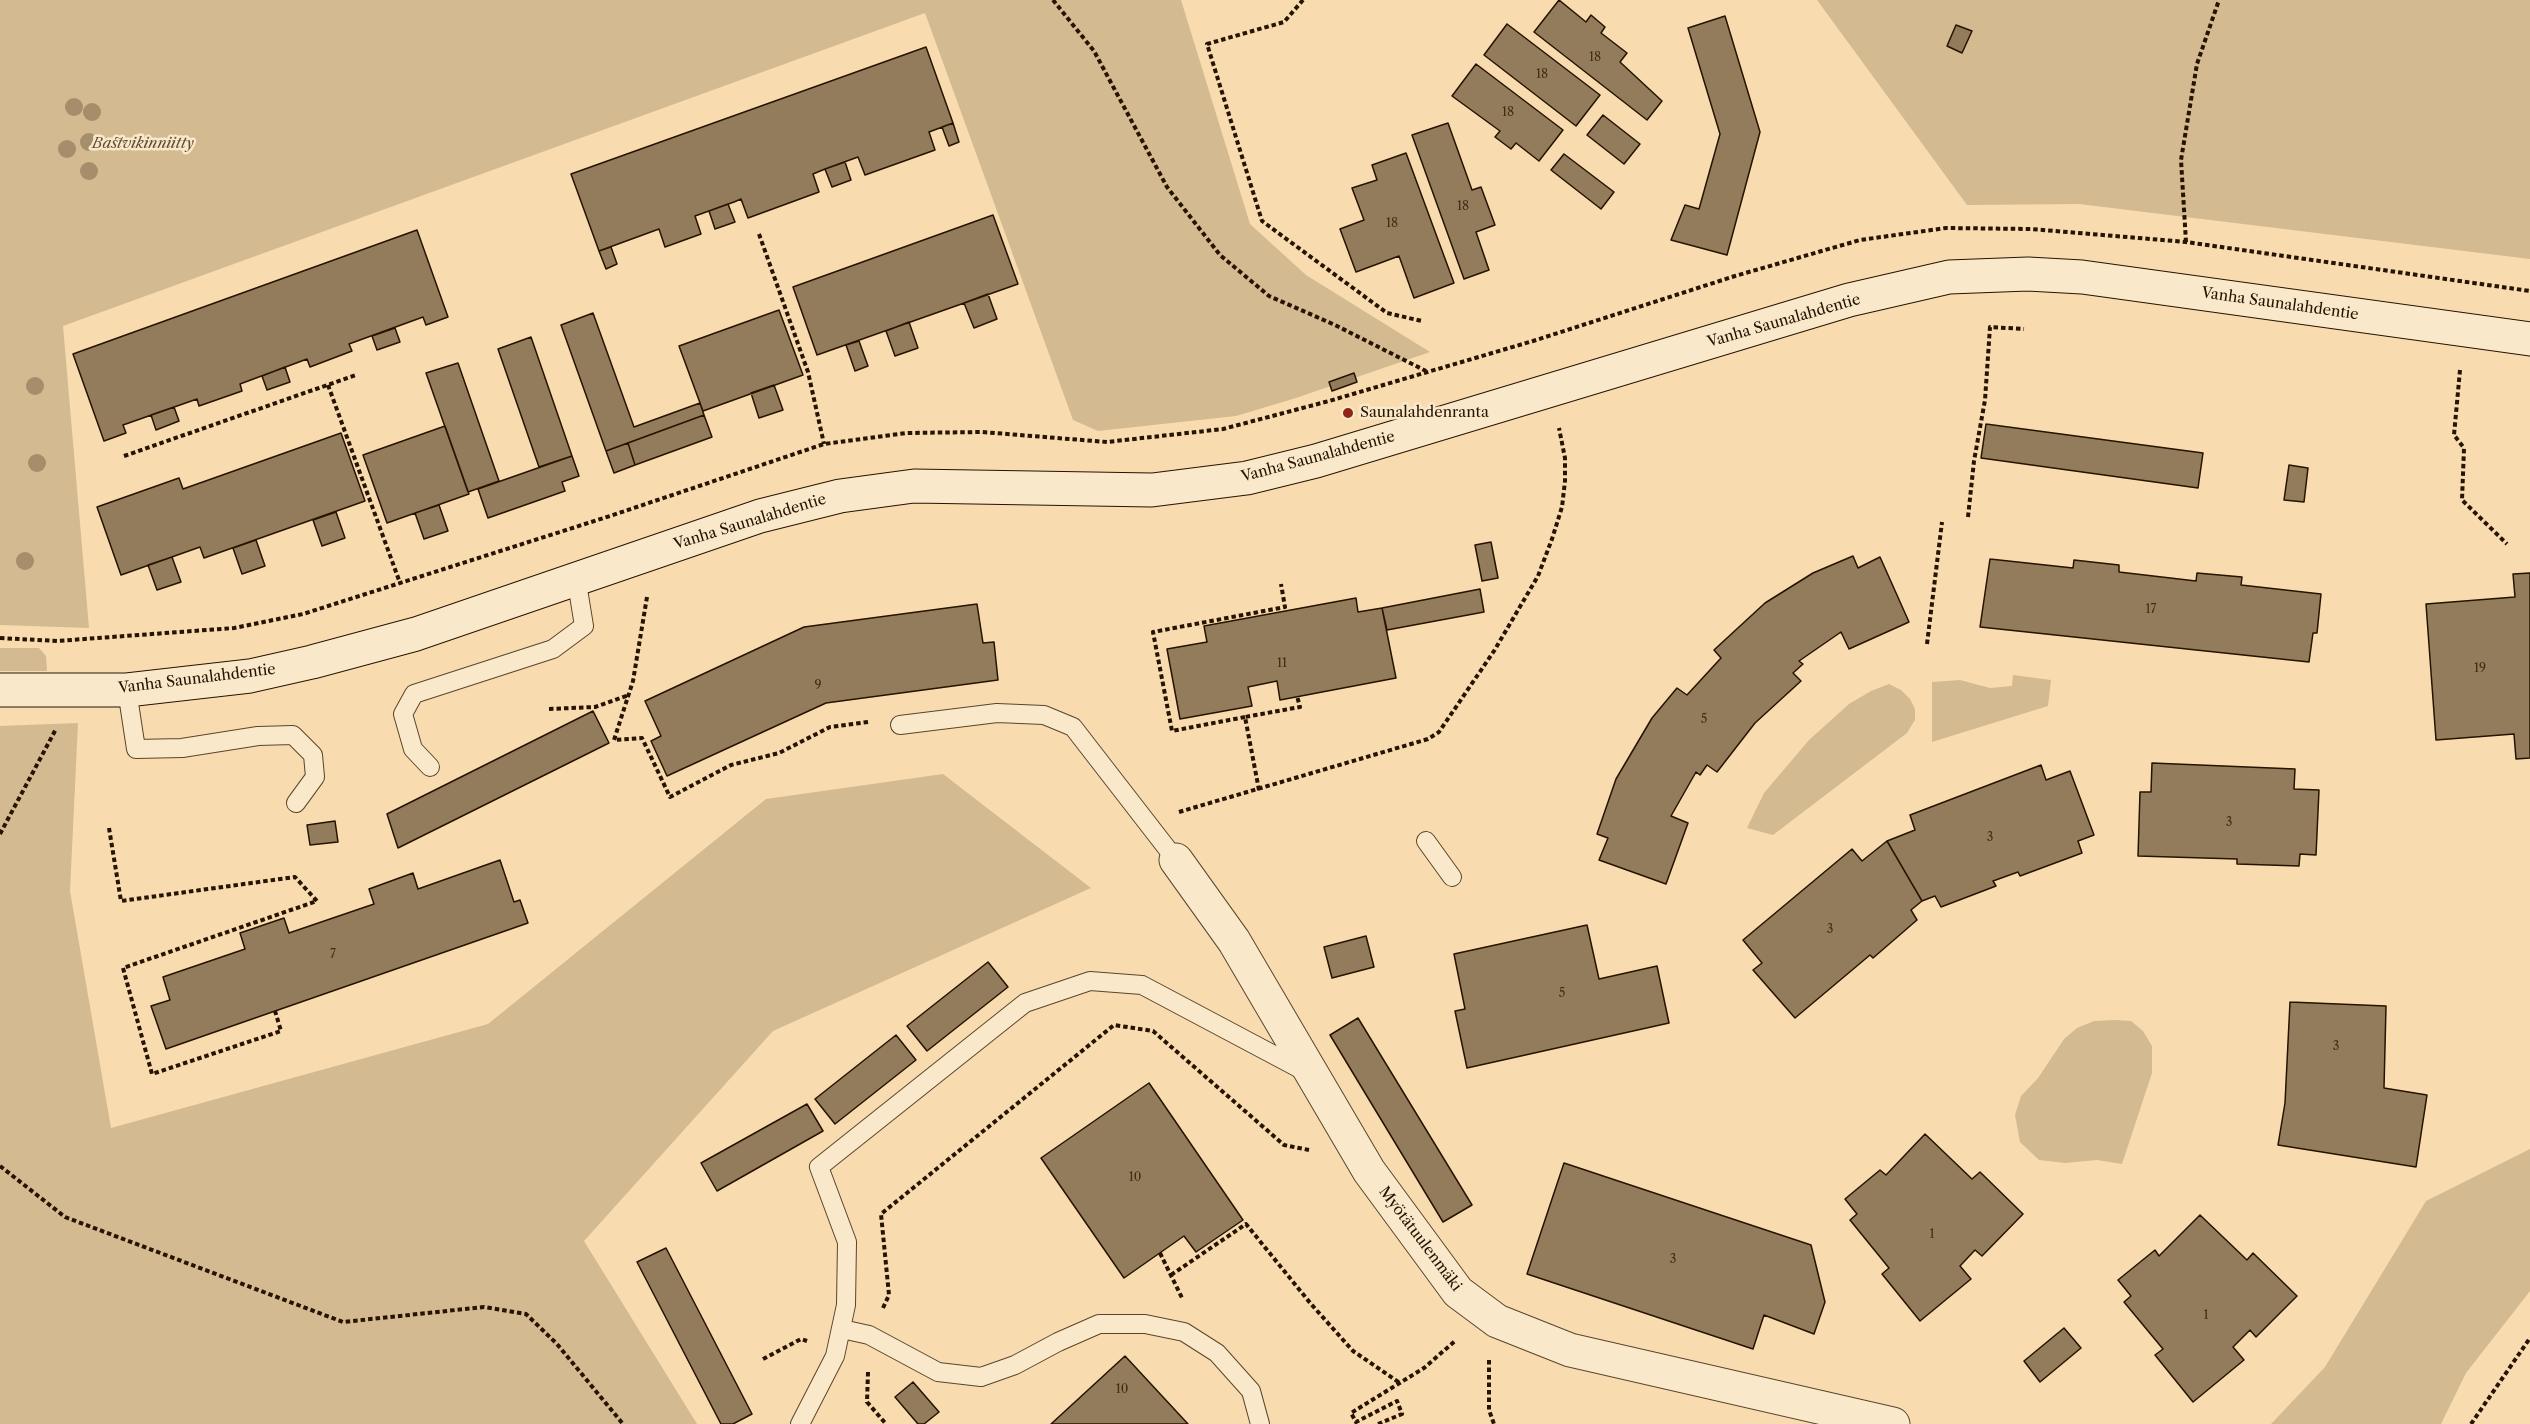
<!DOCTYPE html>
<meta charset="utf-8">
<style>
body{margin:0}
canvas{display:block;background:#f8dcaf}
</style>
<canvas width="2530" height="1424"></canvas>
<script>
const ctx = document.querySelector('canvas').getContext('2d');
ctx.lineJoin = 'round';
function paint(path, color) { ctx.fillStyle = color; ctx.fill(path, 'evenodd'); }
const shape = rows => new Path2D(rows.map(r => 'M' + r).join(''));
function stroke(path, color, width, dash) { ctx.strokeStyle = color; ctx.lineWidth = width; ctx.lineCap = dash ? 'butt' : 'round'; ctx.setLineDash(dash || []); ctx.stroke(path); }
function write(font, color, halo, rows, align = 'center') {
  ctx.font = font + ' "Libre Caslon Text",serif'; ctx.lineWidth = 5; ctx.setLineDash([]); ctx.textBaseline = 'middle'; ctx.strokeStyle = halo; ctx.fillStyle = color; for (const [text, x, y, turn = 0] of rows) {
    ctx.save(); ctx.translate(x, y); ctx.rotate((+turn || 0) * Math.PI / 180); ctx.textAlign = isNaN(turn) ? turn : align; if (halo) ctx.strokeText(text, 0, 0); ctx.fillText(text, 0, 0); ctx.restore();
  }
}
const green = shape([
 [0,0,1181,0,1250,224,1306,275,1430,352,1296,398,1236,416,1098,431,1073,420,925,13,63,326,89,628,0,625],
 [1817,0,2530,0,2530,259,2079,204,1967,205],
 [0,648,39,648,46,656,47,671,0,671],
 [2013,675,2051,680,2048,706,1932,742,1932,682,1960,680,1990,688,2012,686],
 [1889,684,1901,690,1910,699,1915,709,1915,720,1907,733,1773,835,1747,828,1764,793,1809,740,1849,704,1871,691],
 [78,723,70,891,111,1128,488,1024,766,799,943,774,1091,888,773,1031,584,1241,697,1424,0,1424,0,726],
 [2115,1020,2131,1021,2143,1031,2152,1046,2152,1073,2122,1164,2097,1160,2065,1163,2039,1160,2020,1142,2015,1115,2021,1096,2038,1078,2064,1039,2077,1028,2094,1021],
 [2530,1149,2530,1291,2466,1373,2441,1424,2271,1424,2325,1367,2426,1201]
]);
const building = shape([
 [1559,0,1586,22,1591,15,1605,27,1601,33,1627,53,1620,62,1662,101,1647,120,1534,32,1559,0],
 [1725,16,1760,132,1727,255,1671,240,1685,205,1699,209,1720,134,1688,28,1725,16],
 [1507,24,1600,95,1576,126,1484,55,1507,24],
 [1956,25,1972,31,1962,53,1947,46,1956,25],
 [926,47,953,123,929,132,935,150,865,175,858,157,825,169,813,174,819,192,748,218,741,199,734,202,695,216,701,234,665,247,659,229,599,251,571,174,926,47],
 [1476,64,1563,130,1539,161,1516,143,1511,149,1495,137,1500,131,1452,96,1476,64],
 [1603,115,1640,144,1624,164,1587,135,1603,115],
 [953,123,959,142,949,146,942,127,953,123],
 [1448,123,1472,190,1481,187,1495,225,1476,232,1489,270,1464,279,1412,135,1448,123],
 [1406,153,1454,283,1414,298,1399,256,1356,272,1340,229,1364,220,1352,188,1377,180,1372,165,1406,153],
 [1564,154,1614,192,1601,209,1551,170,1564,154],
 [845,162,851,180,832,187,825,169,845,162],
 [728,204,735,222,715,229,709,211,728,204],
 [993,215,1018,284,817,355,793,287,993,215],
 [417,230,448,317,426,325,423,317,349,344,352,351,310,367,307,359,240,384,242,391,199,406,197,399,123,425,126,433,104,441,73,354,417,230],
 [611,247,617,264,606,269,599,251,611,247],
 [988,294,997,319,974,328,964,303,988,294],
 [779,310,803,375,703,411,679,346,779,310],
 [593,313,634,427,700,403,704,415,606,451,561,325,593,313],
 [909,322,918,348,895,356,886,331,909,322],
 [395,328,400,342,377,350,372,336,395,328],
 [531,337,572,456,539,467,498,349,531,337],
 [859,341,868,366,855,371,846,345,859,341],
 [458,363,499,481,468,492,426,373,458,363],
 [285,367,290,382,267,390,262,376,285,367],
 [1354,373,1357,382,1332,391,1329,382,1354,373],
 [774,385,783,410,759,418,751,393,774,385],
 [174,407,179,421,156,430,151,415,174,407],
 [704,415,712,437,635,465,628,443,704,415],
 [1986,424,2203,453,2198,488,1981,458,1986,424],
 [445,426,469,494,387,523,363,455,445,426],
 [341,433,365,501,204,558,200,547,121,575,97,507,179,478,183,489,341,433],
 [628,443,635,465,614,473,606,451,628,443],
 [572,456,579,476,562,482,565,491,488,518,478,489,572,456],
 [2289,465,2308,468,2304,502,2284,500,2289,465],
 [439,505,448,531,424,539,415,513,439,505],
 [336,512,345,538,322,546,313,520,336,512],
 [256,540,265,566,242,574,233,548,256,540],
 [1491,542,1498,578,1482,581,1475,545,1491,542],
 [1853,556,1858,568,1880,557,1909,622,1849,649,1841,632,1799,661,1803,664,1793,673,1801,681,1755,723,1717,772,1707,765,1700,775,1696,772,1671,816,1688,823,1666,884,1599,860,1608,838,1597,834,1616,779,1652,718,1677,688,1687,695,1721,658,1714,650,1765,603,1813,573,1853,556],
 [172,557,181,582,157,590,148,565,172,557],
 [1990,559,2073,568,2074,560,2119,565,2119,572,2196,581,2197,573,2242,577,2241,585,2321,594,2317,633,2313,633,2309,662,1980,627,1990,559],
 [2530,573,2530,758,2516,759,2514,734,2436,740,2426,604,2515,597,2513,574,2530,573],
 [1480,589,1484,612,1387,630,1382,608,1480,589],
 [1356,598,1358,612,1382,608,1396,678,1280,700,1277,681,1248,687,1252,706,1180,719,1167,649,1207,642,1204,626,1356,598],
 [977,604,983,643,994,642,998,680,826,703,667,776,651,741,661,736,645,701,804,627,977,604],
 [593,711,609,743,398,848,387,814,593,711],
 [2152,763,2295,769,2294,789,2319,790,2316,855,2300,854,2299,866,2237,864,2237,859,2138,856,2140,792,2151,792,2152,763],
 [2041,765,2046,780,2070,771,2094,835,2078,841,2082,853,2020,876,2018,872,1993,881,1996,886,1941,907,1935,896,1922,901,1887,841,1915,830,1910,815,2041,765],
 [335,821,338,842,310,845,307,825,335,821],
 [1887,841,1922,901,1911,910,1917,920,1873,958,1870,955,1795,1018,1753,970,1762,963,1743,940,1852,849,1862,861,1887,841],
 [500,860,514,902,520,900,528,923,166,1049,151,1006,170,1000,163,977,245,949,240,933,284,918,289,933,374,904,369,889,413,873,418,889,500,860],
 [1587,925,1599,979,1657,966,1669,1023,1467,1068,1455,1011,1465,1009,1454,954,1587,925],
 [1366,936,1374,967,1332,978,1324,947,1366,936],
 [988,962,1008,987,927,1051,907,1026,988,962],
 [2290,1002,2386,1006,2384,1088,2427,1095,2416,1167,2278,1145,2285,1103,2290,1002],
 [1358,1018,1472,1205,1443,1222,1330,1035,1358,1018],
 [896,1035,916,1060,835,1124,815,1099,896,1035],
 [1149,1083,1243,1220,1196,1252,1184,1236,1124,1278,1041,1158,1149,1083],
 [807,1104,823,1131,717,1191,701,1163,807,1104],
 [1925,1134,1972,1179,1980,1172,2023,1214,1982,1256,1975,1250,1960,1266,1971,1279,1920,1321,1882,1274,1889,1268,1850,1220,1857,1214,1845,1199,1880,1170,1886,1175,1925,1134],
 [1564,1163,1811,1245,1825,1302,1814,1334,1764,1315,1753,1349,1527,1274,1564,1163],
 [2200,1215,2247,1260,2253,1253,2297,1296,2256,1337,2250,1330,2233,1347,2244,1360,2193,1402,2155,1355,2163,1349,2124,1302,2131,1296,2118,1280,2155,1250,2159,1256,2200,1215],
 [666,1248,752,1414,733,1424,721,1424,637,1262,666,1248],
 [2064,1328,2081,1348,2040,1382,2024,1361,2064,1328],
 [1125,1356,1188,1424,1051,1424,1125,1356],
 [913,1382,939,1412,924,1424,918,1424,895,1397,913,1382]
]);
const path = shape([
 [1053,0,1094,51,1167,187,1220,255,1269,296,1335,325,1426,371],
 [1303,0,1284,22,1207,44,1262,221,1387,313,1422,321],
 [759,234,808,372,824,444],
 [2186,242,2181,160,2197,64,2219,0],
 [2460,370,2454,435,2464,448,2462,500,2507,544],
 [328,385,400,583],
 [124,456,356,375],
 [1968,517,1974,461,1985,400,1990,327,2024,329],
 [647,597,633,681,614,740,642,738,670,797,731,765,779,753,830,727,868,722],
 [0,638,57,641,234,628,303,614,610,516,824,444,906,433,982,432,1107,442,1223,429,1329,401,1533,341,1735,276,1860,240,1946,228,2031,229,2186,242,2530,291],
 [1927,644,1942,522],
 [549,709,595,707,629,695],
 [1245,717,1172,731,1153,632,1285,607,1281,584],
 [1259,790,1245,717,1300,707,1297,696],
 [1179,812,1428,739,1439,732,1494,651,1538,576,1552,539,1562,507,1565,481,1565,458,1559,428],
 [109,828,121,901,295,877,317,901,123,968,152,1074,281,1031,275,1011],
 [0,834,56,729],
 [0,1166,65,1217,343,1322,484,1307,526,1314,557,1344,623,1424],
 [1160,1253,1183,1300],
 [1171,1275,1246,1224,1311,1304,1353,1351,1400,1383],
 [883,1308,889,1295,881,1214,1114,1025,1153,1031,1284,1145,1309,1150],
 [763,1359,801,1339,807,1341],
 [1489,1360,1489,1410,1494,1424],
 [868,1372,867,1402,886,1424],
 [1378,1424,1402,1414,1397,1401,1356,1422,1351,1413,1424,1368,1455,1341],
 [2471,1424,2530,1338]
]);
const lane = shape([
 [127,690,136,749,182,748,258,736,293,735,313,755,315,777,296,803],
 [900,725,997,713,1044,715,1073,727,1176,860],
 [430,767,413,749,403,714,414,694,553,649,584,626,576,577],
 [1426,841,1452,877],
 [842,1329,869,1335,938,1372,981,1377,1015,1365,1058,1342,1099,1324,1145,1324,1184,1332,1217,1353,1251,1391,1260,1424],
 [800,1424,835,1356,846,1305,847,1242,819,1167,1025,1003,1090,981,1142,985,1306,1072]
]);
const street = shape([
 [1176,860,1234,941,1369,1171,1458,1292,1497,1321,1570,1350,1893,1424]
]);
const secondary = shape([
 [0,690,127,690,250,676,312,662,416,634,760,516,840,496,914,486,1152,490,1247,478,1316,461,1849,300,1949,277,2028,274,2082,277,2530,339]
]);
const trees = [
 [74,107],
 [92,112],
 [89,142],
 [67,149],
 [89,171],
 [35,386],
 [37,463],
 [25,561]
];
const markers = [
 [1348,413,6,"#8f2418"]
];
const numberNames = [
 ["18",1595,58],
 ["18",1542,75],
 ["18",1508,113],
 ["18",1463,207],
 ["18",1392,224],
 ["17",2151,610],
 ["11",1282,664],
 ["19",2480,669],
 ["9",818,686],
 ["5",1704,720],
 ["3",2229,823],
 ["3",1990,838],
 ["3",1830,930],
 ["7",333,955],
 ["5",1562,994],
 ["3",2336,1047],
 ["10",1135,1178],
 ["1",1932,1235],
 ["3",1673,1260],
 ["1",2206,1316],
 ["10",1122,1390]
];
const parkNames = [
 ["Bastvikinniitty",143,144]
];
const streetNames = [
 ["Vanha Saunalahdentie",2280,304,8],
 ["Vanha Saunalahdentie",1784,321,-16],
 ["Vanha Saunalahdentie",1318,457,-15],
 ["Vanha Saunalahdentie",750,522,-17],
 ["Vanha Saunalahdentie",197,679,-7],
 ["Myötätuulenmäki",1420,1239,53]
];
const poiNames = [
 ["Saunalahdenranta",1360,413]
];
paint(green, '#d4ba91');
paint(building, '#937c5b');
stroke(building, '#261300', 1.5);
stroke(lane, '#5a452c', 20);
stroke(street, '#5a452c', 35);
stroke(secondary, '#261300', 35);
stroke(path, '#261300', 4, [4.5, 3]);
stroke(lane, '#fae8cb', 18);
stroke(street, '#fae8cb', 33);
stroke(secondary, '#fae8cb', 33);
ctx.fillStyle = '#a68d6b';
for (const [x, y] of trees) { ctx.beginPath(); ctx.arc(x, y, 9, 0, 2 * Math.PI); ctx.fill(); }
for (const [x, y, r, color] of markers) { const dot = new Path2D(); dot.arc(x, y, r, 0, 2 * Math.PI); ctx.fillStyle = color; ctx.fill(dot); stroke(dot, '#fae8cb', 2); }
write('12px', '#412d17', null, numberNames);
write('italic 15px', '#634d33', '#fae8cb', parkNames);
write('15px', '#261300', '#fae8cb', streetNames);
write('15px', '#261300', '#fae8cb', poiNames, 'left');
</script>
